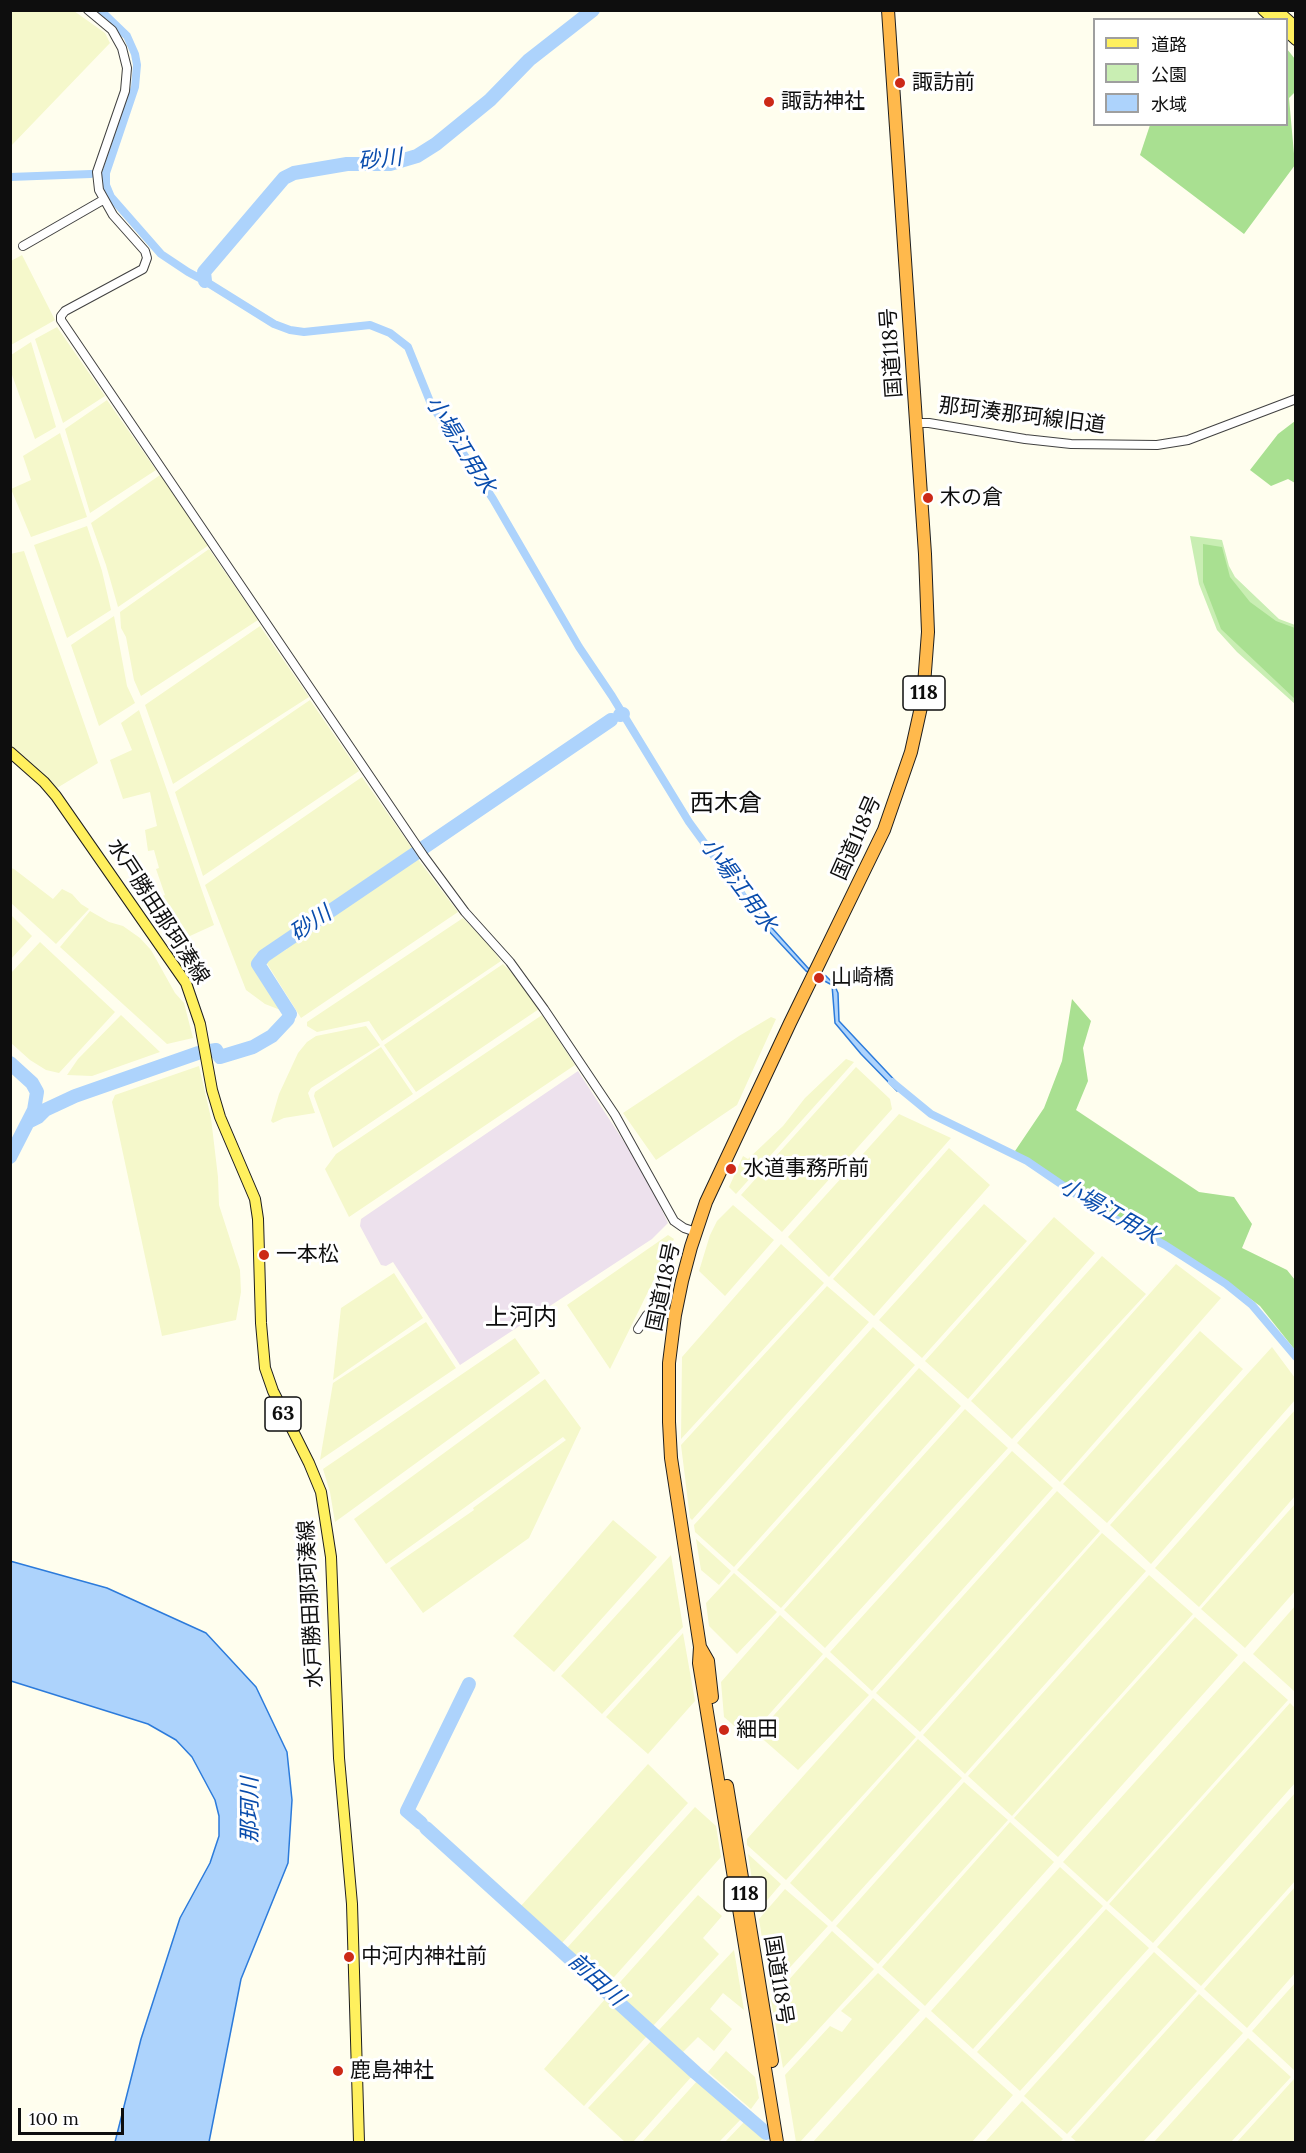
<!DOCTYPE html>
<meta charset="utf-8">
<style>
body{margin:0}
#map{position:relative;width:1306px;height:2153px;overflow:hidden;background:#fffeee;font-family:Lora,"Noto Sans JP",serif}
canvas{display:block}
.frame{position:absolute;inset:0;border:12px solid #0e0e0e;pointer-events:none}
.legend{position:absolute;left:1093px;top:18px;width:195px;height:108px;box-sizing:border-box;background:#fff;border:2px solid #9f9f9f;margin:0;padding:8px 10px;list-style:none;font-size:18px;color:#0e0e0e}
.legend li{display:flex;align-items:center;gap:12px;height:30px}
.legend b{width:30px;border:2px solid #9f9f9f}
.scale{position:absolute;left:18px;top:2108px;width:106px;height:27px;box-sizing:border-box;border:3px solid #0e0e0e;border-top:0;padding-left:8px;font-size:18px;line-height:21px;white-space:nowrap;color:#0e0e0e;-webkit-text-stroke:4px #fff;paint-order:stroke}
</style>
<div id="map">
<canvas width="1306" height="2153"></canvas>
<div class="frame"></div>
<ul class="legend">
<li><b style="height:8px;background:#fff05e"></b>道路</li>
<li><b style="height:16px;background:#c9eeb3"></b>公園</li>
<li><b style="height:16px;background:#add3fc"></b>水域</li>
</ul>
<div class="scale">100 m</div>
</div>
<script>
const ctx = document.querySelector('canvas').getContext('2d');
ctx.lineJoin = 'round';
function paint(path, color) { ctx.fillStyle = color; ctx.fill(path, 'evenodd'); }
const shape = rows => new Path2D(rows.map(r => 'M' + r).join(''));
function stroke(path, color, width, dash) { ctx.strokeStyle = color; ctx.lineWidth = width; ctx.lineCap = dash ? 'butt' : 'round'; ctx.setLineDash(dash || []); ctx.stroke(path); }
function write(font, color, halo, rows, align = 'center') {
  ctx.font = font + ' Lora,"Noto Sans JP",serif'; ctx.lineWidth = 6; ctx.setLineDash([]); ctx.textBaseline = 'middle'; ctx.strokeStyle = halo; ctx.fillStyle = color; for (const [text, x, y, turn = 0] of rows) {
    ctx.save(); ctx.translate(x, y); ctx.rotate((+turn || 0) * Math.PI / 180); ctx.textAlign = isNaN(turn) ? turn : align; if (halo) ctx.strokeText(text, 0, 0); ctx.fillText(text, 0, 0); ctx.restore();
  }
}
const industrial = shape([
 [578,1071,645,1174,668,1223,652,1239,460,1365,393,1262,386,1266,381,1265,360,1226,361,1219]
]);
const farmland = shape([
 [11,10,74,11,105,33,110,43,11,146],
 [22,255,55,320,11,345,11,261],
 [57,327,105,396,63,423,35,339],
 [31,342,56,427,35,439,11,372,11,355],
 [107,400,156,470,90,513,65,429],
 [60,433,87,517,31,537,11,489,31,480,23,456],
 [160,475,209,545,118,607,106,565,91,523],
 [87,526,102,571,111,610,67,638,34,545],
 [209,549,258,620,141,696,134,680,126,637,121,628,120,612],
 [24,551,98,763,57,788,11,745,10,554],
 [114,616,127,686,135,703,99,726,71,645],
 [260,626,309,697,173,784,145,705],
 [310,700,359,771,203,876,175,792],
 [139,710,214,925,179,941,174,924,163,904,150,910,145,896,157,891,160,897,165,895,156,869,159,868,154,850,148,851,145,830,157,826,150,792,123,799,110,760,132,750,121,723],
 [362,777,412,848,256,954,253,964,283,1011,265,1004,246,990,205,885],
 [417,858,458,912,301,1018,266,962,287,949,286,946],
 [11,868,14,869,53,899,62,889,72,894,81,904,89,909,56,944,11,903],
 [90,911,109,922,123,926,140,938,151,950,175,993,184,1003,193,1038,167,1044,60,947],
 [11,915,32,936,11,959,10,959],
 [463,918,489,945,501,961,382,1041,369,1021,317,1032,307,1026,307,1022],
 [40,942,115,1012,59,1073,46,1070,30,1060,11,1043,11,973],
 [503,964,514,975,539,1009,416,1092,384,1045],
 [121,1015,160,1052,92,1076,67,1075,78,1059],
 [542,1015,575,1065,349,1217,325,1169,336,1154],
 [771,1017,776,1019,737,1105,656,1160,623,1113,739,1036],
 [366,1026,380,1045,311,1088,308,1093,315,1113,284,1118,273,1123,271,1121,279,1094,298,1053,307,1042,316,1036],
 [381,1047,413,1094,333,1148,314,1096,315,1092],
 [846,1059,854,1062,736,1194,729,1187,743,1156,748,1159,783,1126,805,1098],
 [199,1066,211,1118,218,1177,219,1205,240,1270,241,1292,236,1320,162,1336,112,1102,115,1095],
 [856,1067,890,1099,892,1109,782,1232,741,1195],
 [899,1114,951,1138,829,1277,788,1237],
 [949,1148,990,1185,874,1316,833,1279],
 [984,1204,1027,1241,922,1358,879,1320],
 [733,1205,774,1240,725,1296,699,1271,710,1235,717,1221],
 [1054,1217,1095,1253,968,1399,925,1361],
 [668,1235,674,1239,610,1369,567,1305],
 [781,1244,824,1283,681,1439,682,1357],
 [1102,1256,1146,1294,1012,1439,971,1401],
 [1176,1264,1221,1298,1060,1482,1017,1443],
 [394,1273,423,1318,333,1380,341,1308],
 [827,1286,869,1322,692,1520,690,1518,681,1445],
 [426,1322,456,1368,320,1460,333,1383],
 [873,1327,915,1365,734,1567,695,1532,694,1525],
 [1200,1331,1243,1369,1107,1523,1063,1484],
 [515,1338,540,1373,335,1522,330,1492,323,1469],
 [1272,1347,1295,1378,1295,1400,1151,1564,1110,1525],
 [919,1368,961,1406,781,1608,737,1570],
 [545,1379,581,1428,529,1538,423,1613,390,1568,474,1510,473,1508,566,1440,563,1437,386,1564,354,1519],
 [965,1409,1008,1448,825,1648,784,1610],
 [1295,1410,1295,1496,1199,1607,1155,1568],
 [1012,1451,1053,1488,872,1691,830,1652],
 [1057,1491,1100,1531,920,1732,876,1693],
 [1295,1504,1295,1591,1245,1648,1201,1609],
 [613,1520,657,1557,554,1672,513,1636],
 [1102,1533,1146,1571,965,1774,923,1735],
 [696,1539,731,1571,719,1585,701,1570],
 [671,1555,683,1627,602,1714,561,1676],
 [734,1573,777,1612,737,1654,709,1626,706,1603],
 [1149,1575,1193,1614,1012,1816,968,1776],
 [1295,1606,1296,1689,1294,1691,1253,1654],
 [780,1615,823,1654,748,1738,724,1717,721,1682],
 [1195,1617,1238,1655,1058,1857,1014,1818],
 [683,1633,695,1701,648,1754,606,1717],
 [826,1657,869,1695,798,1770,757,1734],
 [1244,1661,1288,1700,1107,1902,1063,1862],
 [873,1698,916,1737,786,1880,747,1845,747,1839],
 [1290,1703,1295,1708,1295,1783,1153,1943,1109,1904],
 [918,1739,962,1778,832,1922,790,1883],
 [648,1764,688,1803,562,1943,520,1907],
 [964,1782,1008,1820,878,1964,836,1926],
 [1295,1793,1295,1881,1201,1986,1157,1947],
 [695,1807,716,1826,721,1857,607,1985,566,1949],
 [1010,1822,1054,1862,925,2006,882,1967],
 [748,1854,781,1884,757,1912],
 [1060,1867,1103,1906,973,2049,931,2011],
 [1295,1887,1295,1973,1247,2028,1204,1989],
 [785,1889,828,1926,770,1989,759,1919],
 [698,1895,722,1916,703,1938,719,1954,653,2026,613,1990],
 [1106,1909,1149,1948,1020,2091,977,2052],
 [832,1931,874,1969,783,2068,771,2000],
 [734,1950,744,2010,723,1993,710,2009,732,2029,714,2051,698,2037,681,2054,657,2032],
 [1154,1952,1197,1991,1067,2134,1024,2096],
 [878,1973,920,2010,800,2142,796,2142,785,2075,830,2026,842,2032,852,2019,841,2011],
 [1295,1983,1295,2071,1252,2031],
 [1199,1994,1243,2033,1143,2142,1077,2142,1071,2137],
 [606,1998,648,2035,584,2106,544,2069],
 [926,2017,1013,2095,972,2142,813,2142],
 [1248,2038,1291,2077,1231,2142,1154,2142],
 [652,2040,693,2075,633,2142,625,2142,588,2108],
 [726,2051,755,2077,759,2098,751,2109,708,2072],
 [1294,2079,1296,2081,1295,2142,1237,2142],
 [698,2080,742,2118,719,2142,642,2142],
 [1022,2101,1063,2139,1060,2142,985,2142],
 [744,2122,767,2142,725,2142]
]);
const green = shape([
 [1190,536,1222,540,1229,566,1235,577,1279,619,1295,625,1295,704,1237,652,1217,630,1199,584]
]);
const forest = shape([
 [1287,49,1295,59,1295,92,1289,98,1295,165,1244,234,1140,155,1150,125,1286,124],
 [1295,421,1295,483,1288,479,1271,486,1250,470,1278,434],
 [1203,544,1222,547,1230,577,1250,602,1276,621,1295,628,1295,699,1221,629,1203,582],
 [1072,999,1091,1021,1083,1048,1088,1081,1076,1110,1199,1192,1234,1197,1252,1224,1242,1248,1287,1270,1295,1280,1295,1350,1260,1306,1233,1286,1169,1246,1100,1210,1015,1151,1044,1108,1062,1061]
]);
const water = shape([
 [741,888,755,909,808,968,826,976,834,984,838,993,839,1021,901,1087,897,1091,861,1054,835,1023,832,985,806,971,751,912,737,891,741,888],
 [10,1561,107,1588,206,1633,256,1687,287,1752,292,1800,288,1863,241,1979,209,2142,115,2142,141,2039,180,1918,210,1863,219,1836,219,1816,215,1800,192,1757,176,1740,148,1724,11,1681,10,1561]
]);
const canal = shape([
 [100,10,127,36,135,54,137,65,135,87,106,173,106,185,111,197,161,254,188,272,205,281,274,324,290,330,304,332,370,325,390,333,408,347,431,404,493,499,579,647,612,696,689,822,743,896],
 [10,177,91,174],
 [892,1082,931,1114,1027,1161,1102,1212,1165,1245,1226,1284,1252,1305,1296,1357]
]);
const river = shape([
 [205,281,204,272,284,178,294,173,347,164,390,164,417,156,436,144,490,100,529,60,593,10],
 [620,715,623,714],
 [423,848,611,720],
 [290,1014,258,964,264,956,416,853],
 [210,1051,216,1050,220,1057,253,1047,272,1036,288,1019],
 [10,1063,32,1083,37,1092,34,1110,10,1157],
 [28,1122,38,1117,45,1110,75,1096,198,1053],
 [421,1823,407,1811,469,1684],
 [426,1828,696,2073,766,2133]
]);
const minor = shape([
 [88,10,112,30,122,48,127,68,125,91,97,172,99,190,113,215,145,251,147,258,143,269,65,311,61,316,61,320,423,855,465,912,510,962,544,1009,615,1115,674,1221,684,1228,696,1232],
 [23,246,103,200],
 [916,423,929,423,1025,439,1071,444,1157,445,1188,440,1296,399],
 [638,1329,647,1315,662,1313,675,1315]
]);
const major = shape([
 [1263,10,1274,20],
 [1277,10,1296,27],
 [1286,31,1296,40],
 [10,752,44,782,56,796,186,983,200,1024,212,1090,220,1117,255,1199,258,1219,261,1323,265,1368,273,1391,309,1463,321,1492,331,1557,339,1758,352,1904,359,2142]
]);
const highway = shape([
 [700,1647,708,1661,712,1697],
 [727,1786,772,2061],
 [777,2142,699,1663,700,1647,671,1458,669,1422,669,1363,675,1315,682,1281,691,1247,706,1202,790,1023,884,830,911,752,923,698,928,632,925,554,888,10]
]);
const markers = [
 [900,83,6,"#cc2917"],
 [769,102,6,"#cc2917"],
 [928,498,6,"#cc2917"],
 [819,978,6,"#cc2917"],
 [731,1169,6,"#cc2917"],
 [264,1255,6,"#cc2917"],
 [724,1730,6,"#cc2917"],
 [349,1957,6,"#cc2917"],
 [338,2071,6,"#cc2917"]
];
const shields = [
 [924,693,42],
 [283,1414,36],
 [745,1894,42]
];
const shieldNames = [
 ["118",924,693],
 ["63",283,1414],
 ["118",745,1894]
];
const poiNames = [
 ["諏訪前",912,83],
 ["諏訪神社",781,102],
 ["木の倉",940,498],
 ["山崎橋",831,978],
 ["水道事務所前",743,1169],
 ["一本松",276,1255],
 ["細田",736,1730],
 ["中河内神社前",361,1957],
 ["鹿島神社",350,2071]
];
const streetNames = [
 ["国道118号",892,353,-94],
 ["那珂湊那珂線旧道",1022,416,7],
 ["国道118号",857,838,-66],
 ["水戸勝田那珂湊線",158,912,57],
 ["国道118号",664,1287,-78],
 ["水戸勝田那珂湊線",311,1604,-93],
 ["国道118号",778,1980,81]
];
const waterNames = [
 ["砂川",380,160,-6],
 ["小場江用水",460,445,58],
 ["小場江用水",738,885,53],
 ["砂川",311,924,-34],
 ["小場江用水",1109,1212,30],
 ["那珂川",251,1810,-90],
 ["前田川",596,1980,42]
];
const quarterNames = [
 ["西木倉",726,804],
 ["上河内",521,1318]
];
paint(industrial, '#ede1ed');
paint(farmland, '#f5f8cb');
paint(green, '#c9eeb3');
paint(forest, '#a9e091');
paint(water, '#add3fc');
stroke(water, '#2c7bdb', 1.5);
stroke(canal, '#add3fc', 8);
stroke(river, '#add3fc', 14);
stroke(minor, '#414141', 10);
stroke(major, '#1f1f1f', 12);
stroke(highway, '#1f1f1f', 14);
stroke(minor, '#fff', 8);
stroke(major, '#fff05e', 10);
stroke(highway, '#ffb94c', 12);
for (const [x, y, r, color] of markers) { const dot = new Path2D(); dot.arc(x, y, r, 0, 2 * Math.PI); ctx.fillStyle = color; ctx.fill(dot); stroke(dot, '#fff', 2); }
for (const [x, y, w] of shields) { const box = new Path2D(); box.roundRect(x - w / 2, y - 17, w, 34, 4.5); ctx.fillStyle = '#fff'; ctx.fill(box); stroke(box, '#0e0e0e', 1.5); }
write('bold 20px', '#0e0e0e', null, shieldNames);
write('21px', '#0e0e0e', '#fff', poiNames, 'left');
write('21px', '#0e0e0e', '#fff', streetNames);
write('italic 22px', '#0a4dad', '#fff', waterNames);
write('24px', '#0e0e0e', '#fff', quarterNames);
</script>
